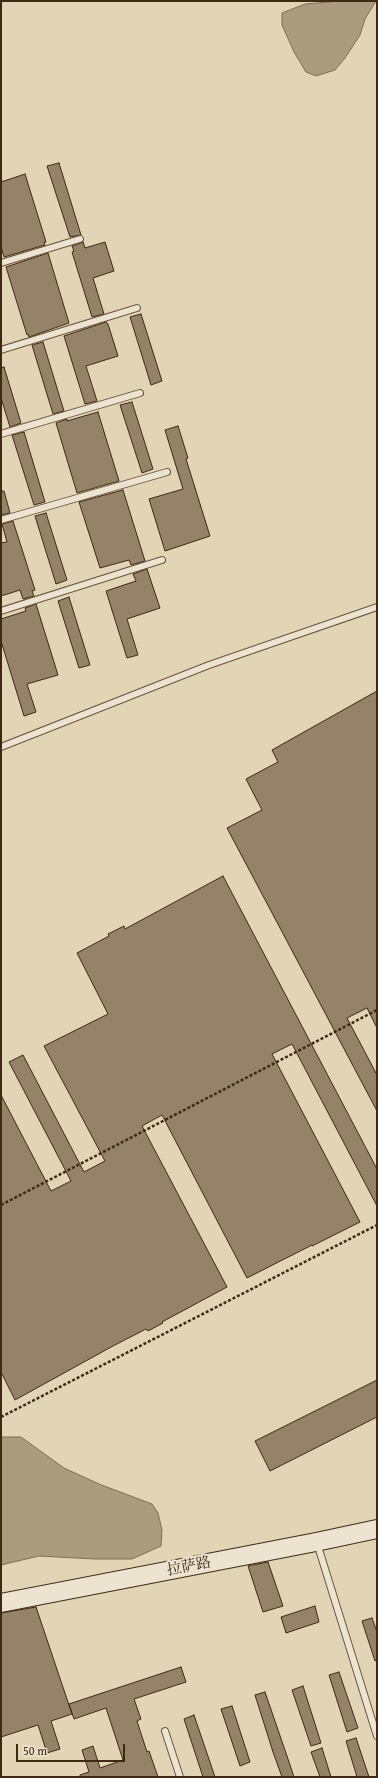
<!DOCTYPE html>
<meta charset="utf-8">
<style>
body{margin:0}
#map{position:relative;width:378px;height:1778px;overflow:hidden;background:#e2d5b6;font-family:"Gentium Book Plus",serif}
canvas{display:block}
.frame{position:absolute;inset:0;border:2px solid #3f2915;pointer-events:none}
.scale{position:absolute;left:16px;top:1744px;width:109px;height:18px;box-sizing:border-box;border:2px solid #3f2915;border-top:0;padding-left:5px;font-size:12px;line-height:14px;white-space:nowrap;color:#3f2915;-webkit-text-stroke:3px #ece4d0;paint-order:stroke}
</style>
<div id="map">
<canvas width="378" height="1778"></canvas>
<div class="frame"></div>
<div class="scale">50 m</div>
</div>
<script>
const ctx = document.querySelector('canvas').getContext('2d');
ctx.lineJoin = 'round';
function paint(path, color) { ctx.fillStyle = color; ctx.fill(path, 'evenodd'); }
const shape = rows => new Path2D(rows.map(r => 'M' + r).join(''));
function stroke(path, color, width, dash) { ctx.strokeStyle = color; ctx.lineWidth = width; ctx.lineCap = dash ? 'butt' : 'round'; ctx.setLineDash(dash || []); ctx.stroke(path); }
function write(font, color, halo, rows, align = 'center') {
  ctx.font = font + ' "Gentium Book Plus","Noto Serif SC",serif'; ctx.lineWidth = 4; ctx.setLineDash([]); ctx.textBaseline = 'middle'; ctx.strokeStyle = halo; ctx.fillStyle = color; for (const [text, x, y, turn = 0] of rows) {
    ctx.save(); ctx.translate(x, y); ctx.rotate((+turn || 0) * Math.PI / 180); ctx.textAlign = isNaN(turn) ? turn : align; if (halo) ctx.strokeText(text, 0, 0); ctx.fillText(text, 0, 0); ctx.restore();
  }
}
const water = shape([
 [340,1,376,1,365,19,360,35,345,58,335,70,316,76,306,72,294,52,282,25,282,13,305,4,340,1],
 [1,1437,21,1437,64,1468,99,1484,152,1504,158,1513,162,1530,161,1546,132,1559,95,1559,39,1556,1,1565,1,1437]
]);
const building = shape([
 [59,163,81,235,70,237,47,166,59,163],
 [25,174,46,242,44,242,45,245,4,257,1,247,1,182,25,174],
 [83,242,85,248,105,242,114,271,93,278,104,314,92,317,72,252,74,251,72,246,83,242],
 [48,253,69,323,29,337,28,334,27,335,6,267,48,253],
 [141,314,162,381,151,385,130,317,141,314],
 [106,322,108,324,118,356,86,366,97,401,85,404,64,336,106,322],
 [43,342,64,411,53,414,32,345,43,342],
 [4,367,21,423,10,427,1,398,1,368,4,367],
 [132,402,153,469,142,473,120,405,132,402],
 [98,412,119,481,77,493,56,423,67,419,67,421,98,412],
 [178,426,188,458,186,459,210,536,165,551,149,499,183,489,165,430,178,426],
 [24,432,45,502,34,505,12,435,24,432],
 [123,490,145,561,131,565,129,560,100,568,79,502,123,490],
 [1,491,4,491,10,513,1,515,1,491],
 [46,513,67,580,56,584,35,516,46,513],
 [13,521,35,590,32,591,34,596,23,599,20,590,1,596,1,543,7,542,2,524,13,521],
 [147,569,160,608,127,619,138,655,127,658,106,591,136,581,133,574,147,569],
 [69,597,90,665,79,668,58,601,69,597],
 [36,604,58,675,27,684,36,712,24,716,1,641,1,619,26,611,25,608,36,604],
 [377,691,377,1028,367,1008,347,1018,377,1075,377,1111,227,828,262,810,246,779,278,762,272,750,377,691],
 [223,876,377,1169,377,1206,292,1044,272,1054,360,1222,312,1246,312,1245,247,1278,162,1115,142,1126,227,1287,162,1322,163,1323,148,1331,146,1329,113,1346,15,1400,1,1372,1,1095,51,1191,71,1181,9,1062,23,1055,84,1172,105,1161,44,1046,108,1014,77,953,109,936,108,934,124,926,125,929,223,876],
 [377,1380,377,1417,270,1471,255,1441,377,1380],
 [268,1562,283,1606,263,1612,248,1566,268,1562],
 [315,1606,319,1622,286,1633,281,1617,315,1606],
 [36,1607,72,1714,51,1721,60,1749,47,1753,38,1725,1,1737,1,1613,36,1607],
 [372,1618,377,1632,377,1660,375,1661,362,1621,372,1618],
 [181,1667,186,1682,134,1699,141,1719,137,1721,147,1752,149,1751,158,1777,80,1777,80,1775,89,1772,82,1750,93,1746,100,1768,123,1760,106,1708,74,1719,69,1704,181,1667],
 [339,1672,358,1728,347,1732,329,1675,339,1672],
 [303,1686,321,1743,311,1746,292,1690,303,1686],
 [265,1692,289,1762,294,1777,282,1777,273,1752,255,1695,265,1692],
 [232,1706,250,1762,240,1766,221,1709,232,1706],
 [194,1715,215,1777,203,1777,184,1719,194,1715],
 [356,1738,369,1777,357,1777,346,1741,356,1738],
 [322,1748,331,1777,320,1777,311,1752,322,1748]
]);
const path = shape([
 [1,1205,377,1010],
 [1,1417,377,1225]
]);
const lane = shape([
 [1,263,80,239],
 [1,350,137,308],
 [1,434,140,393],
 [1,520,167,472],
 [1,611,162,560],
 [1,747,209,665,377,607],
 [317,1543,377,1736],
 [165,1731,180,1777]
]);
const secondary = shape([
 [1,1603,316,1542,377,1529]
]);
const streetNames = [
 ["拉萨路",189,1567,-11]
];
paint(water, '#ab9b7f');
stroke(water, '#806d55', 1);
paint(building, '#948269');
stroke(building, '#3f2915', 1);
stroke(lane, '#68543d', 8);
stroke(secondary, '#3f2915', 20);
stroke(path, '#3f2915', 2.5, [3, 2]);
stroke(lane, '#ece4d0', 6);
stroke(secondary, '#ece4d0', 18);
write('15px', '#3f2915', '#ece4d0', streetNames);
</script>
